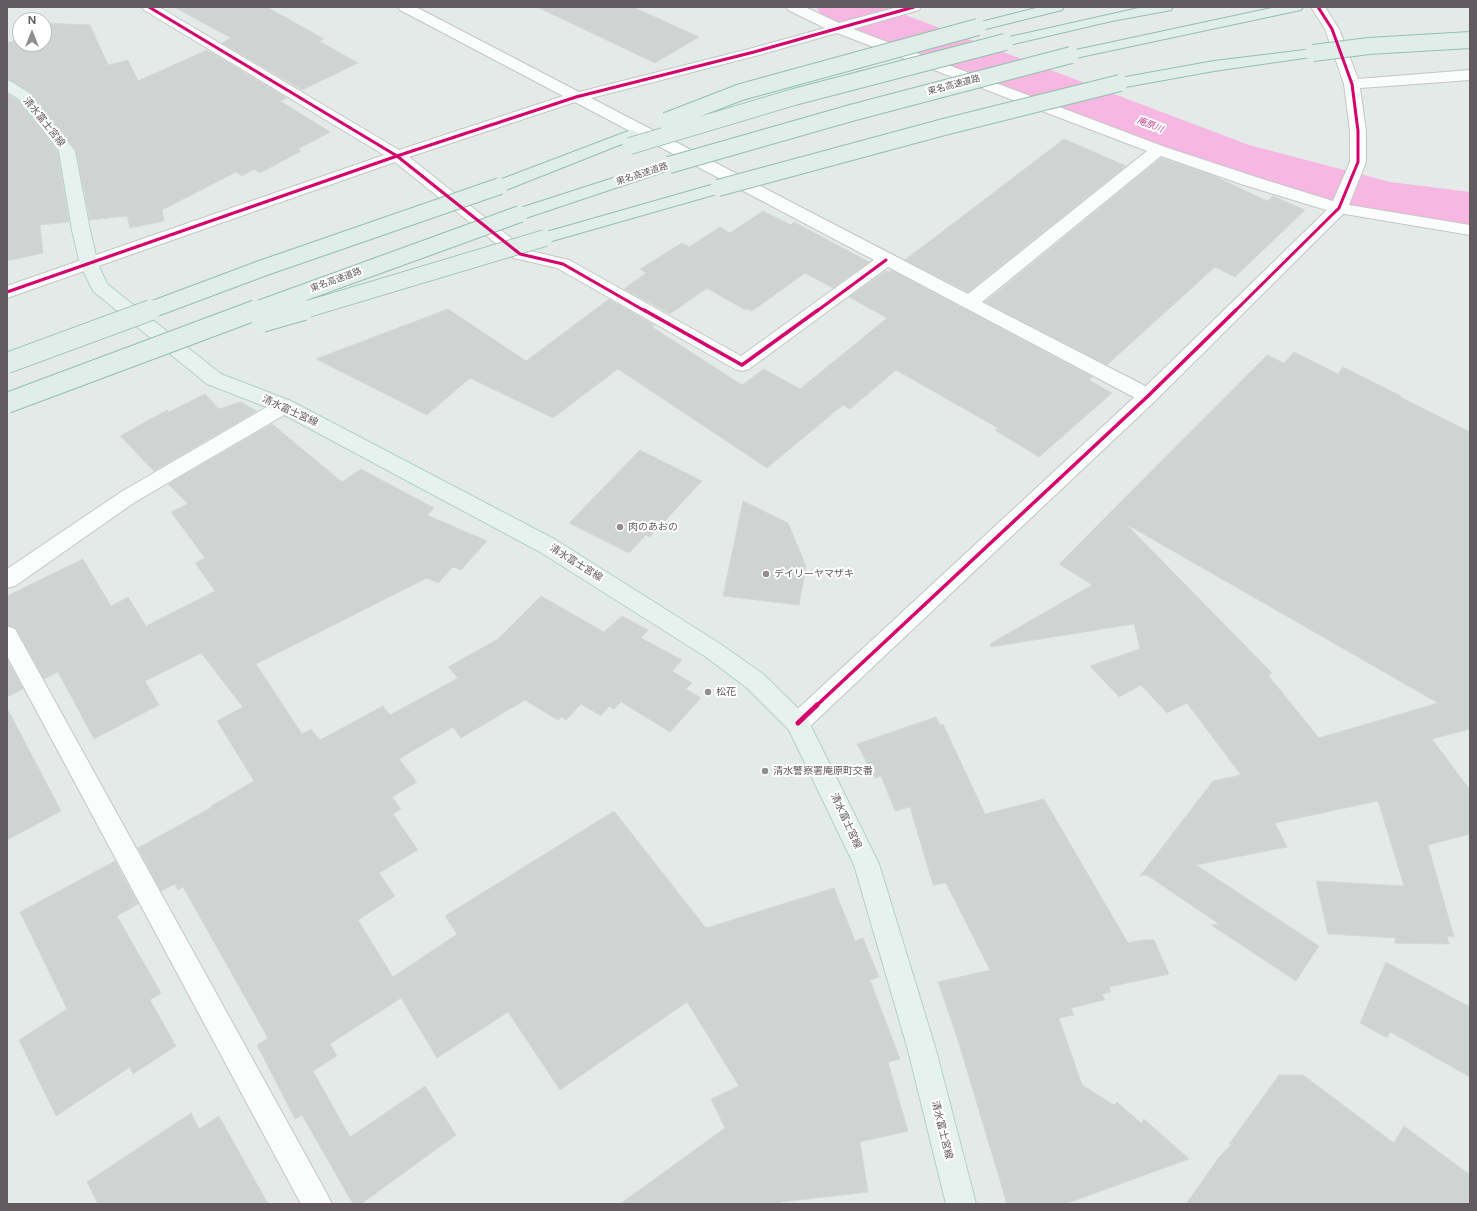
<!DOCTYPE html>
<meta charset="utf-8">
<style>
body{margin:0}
#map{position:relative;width:1477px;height:1211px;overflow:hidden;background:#e4eae8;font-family:Figtree,sans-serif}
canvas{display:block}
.frame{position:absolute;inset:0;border:8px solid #625a5f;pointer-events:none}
.north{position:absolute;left:12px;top:12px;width:40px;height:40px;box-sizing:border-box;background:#fff;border:1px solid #c0bdbf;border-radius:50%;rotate:0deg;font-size:11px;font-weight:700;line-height:16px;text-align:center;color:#625a5f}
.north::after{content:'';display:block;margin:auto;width:14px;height:18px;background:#908c8f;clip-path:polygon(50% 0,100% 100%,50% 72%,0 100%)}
</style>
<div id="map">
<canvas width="1477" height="1211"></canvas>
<div class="frame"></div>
<div class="north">N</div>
</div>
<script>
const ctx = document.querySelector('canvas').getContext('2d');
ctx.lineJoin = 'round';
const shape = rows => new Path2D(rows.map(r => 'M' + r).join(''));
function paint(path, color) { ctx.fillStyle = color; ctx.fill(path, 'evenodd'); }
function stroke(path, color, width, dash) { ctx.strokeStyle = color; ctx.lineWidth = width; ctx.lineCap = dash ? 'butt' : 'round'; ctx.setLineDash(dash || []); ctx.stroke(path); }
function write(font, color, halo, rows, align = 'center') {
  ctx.font = font + ' Figtree,"Noto Sans JP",sans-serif'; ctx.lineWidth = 4; ctx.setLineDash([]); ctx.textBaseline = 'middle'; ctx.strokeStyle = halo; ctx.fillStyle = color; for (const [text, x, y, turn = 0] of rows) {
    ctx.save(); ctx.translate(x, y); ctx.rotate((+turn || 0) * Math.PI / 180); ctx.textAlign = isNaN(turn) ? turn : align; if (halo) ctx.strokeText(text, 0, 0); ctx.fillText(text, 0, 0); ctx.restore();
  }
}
const river = shape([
 [816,7,884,7,1249,145,1390,182,1470,192,1470,226,1388,215,1211,167,823,17,816,7]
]);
const building = shape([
 [174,7,267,7,324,39,319,41,358,63,302,90,222,43,231,38,174,7],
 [537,7,633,7,699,37,655,63,537,7],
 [44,23,90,25,108,65,128,60,138,81,207,50,287,98,280,101,330,132,298,149,301,151,260,173,254,169,242,176,236,172,162,210,164,221,130,228,127,216,90,220,76,150,30,92,7,79,7,43,20,39,20,44,44,44,44,23],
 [7,94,18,100,58,152,69,222,40,225,43,253,7,261,7,94],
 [1064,139,1126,166,968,292,905,260,1064,139],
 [1161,158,1212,175,1267,201,1273,196,1305,210,1235,277,1215,267,1107,365,985,302,1161,158],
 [763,211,791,225,794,222,869,262,833,288,805,273,752,311,747,309,745,310,707,288,670,314,624,289,646,273,640,269,682,243,689,247,720,227,730,233,763,211],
 [891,270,1092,377,1089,380,1112,393,1039,457,995,430,998,428,896,370,850,409,843,405,767,468,618,369,553,418,470,378,427,415,316,359,448,309,526,361,609,299,654,325,652,327,742,385,764,369,800,389,887,318,849,297,886,271,889,272,891,270],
 [1294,352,1338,374,1343,367,1401,396,1400,397,1470,432,1470,729,1432,739,1470,790,1470,834,1428,845,1454,937,1447,936,1449,944,1394,943,1396,938,1328,934,1316,881,1404,886,1378,801,1275,823,1287,847,1196,865,1319,946,1296,981,1211,925,1219,924,1147,875,1140,876,1213,781,1241,775,1187,703,1167,713,1141,685,1119,697,1090,666,1140,649,1134,624,991,647,990,644,1092,585,1059,564,1267,355,1284,363,1294,352],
 [1126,524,1438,703,1319,738,1268,675,1272,673,1126,524],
 [205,394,219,409,240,402,257,411,154,471,120,436,167,410,169,412,205,394],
 [272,424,342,482,361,469,434,508,427,515,487,541,461,570,453,567,438,583,427,578,256,664,302,734,311,729,320,740,383,706,390,715,458,678,448,667,498,639,541,596,604,632,622,616,648,630,641,638,682,660,672,671,692,683,686,689,701,698,670,732,621,702,614,709,609,706,601,716,581,704,566,720,561,717,558,720,525,700,461,738,453,727,399,759,417,782,392,797,401,809,393,814,418,850,379,873,395,896,358,920,393,977,457,934,445,916,614,811,706,928,834,888,855,941,863,938,879,977,870,980,900,1059,888,1062,908,1131,860,1142,868,1192,781,1202,781,1204,620,1204,725,1128,711,1099,739,1086,687,1002,560,1090,508,1012,437,1058,401,998,330,1044,337,1056,313,1071,350,1137,425,1086,456,1135,361,1204,353,1204,302,1115,295,1119,257,1045,268,1038,183,887,178,890,175,884,161,891,138,848,212,807,211,806,254,781,217,721,243,707,201,653,145,681,159,705,94,739,58,672,44,679,16,628,7,625,7,596,83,559,111,606,128,597,146,626,215,591,195,563,205,558,171,512,188,504,168,484,272,424],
 [640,450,702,481,650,537,646,535,629,553,569,523,640,450],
 [743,501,788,523,806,566,799,605,723,596,743,501],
 [7,659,23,689,7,697,7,659],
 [7,708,61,811,7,840,7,708],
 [936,717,940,725,943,724,985,814,1044,799,1128,943,1143,940,1154,940,1169,974,1109,987,1111,992,1102,994,1105,1000,1071,1008,1074,1015,1059,1018,1082,1085,1114,1105,1117,1102,1141,1123,1144,1119,1189,1159,1065,1204,1007,1204,957,1037,938,982,990,970,946,883,933,885,910,807,895,811,881,776,875,778,857,744,936,717],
 [115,861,138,904,117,916,161,993,150,1000,176,1046,133,1074,130,1067,56,1116,19,1040,67,1009,20,912,115,861],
 [1386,962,1470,1007,1470,1077,1390,1032,1387,1038,1360,1023,1386,962],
 [1279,1075,1303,1075,1394,1143,1404,1126,1470,1175,1470,1204,1186,1204,1220,1156,1233,1143,1229,1144,1279,1075],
 [191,1113,199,1129,219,1116,268,1204,98,1204,87,1182,191,1113]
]);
const minor = shape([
 [142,7,159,7,399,150,563,96,400,10,398,7,416,7,579,92,749,49,825,28,788,10,786,7,805,7,839,23,898,7,921,7,919,10,853,29,1165,147,1256,177,1333,201,1350,162,1350,131,1344,84,1325,29,1311,7,1325,7,1339,29,1358,79,1470,70,1470,80,1360,88,1366,131,1366,162,1349,205,1470,225,1470,235,1333,212,1244,185,1161,156,982,302,1155,391,1158,396,1155,401,1148,403,1141,401,888,267,749,369,742,371,735,369,557,268,514,258,395,162,7,298,7,286,384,155,144,10,142,7],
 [837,33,1147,151,968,294,591,98,759,55,837,33],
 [575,102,874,260,741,356,569,260,526,250,409,157,575,102],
 [284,399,291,401,294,406,291,411,135,502,15,586,7,588,7,569,121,492,277,401,284,399],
 [7,626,15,629,327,1194,332,1204,301,1204,7,656,7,626]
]);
const tertiary = shape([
 [1339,203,1345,204,1347,208,1345,212,1155,401,806,730,798,733,790,730,786,723,790,716,1141,391,1333,204,1339,203]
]);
const primary = shape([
 [7,80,12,82,29,93,75,151,90,230,98,264,107,284,221,374,291,401,556,540,722,645,763,674,806,716,879,864,936,1050,976,1204,946,1204,908,1050,854,865,789,730,747,688,706,657,540,552,277,411,207,384,93,291,80,264,72,230,59,151,19,99,7,92,7,80]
]);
const motorway = shape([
 [1040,7,1064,7,1062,10,978,31,973,30,971,27,973,24,1040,7],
 [1143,7,1173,7,1171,10,1166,11,1112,21,1005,46,1000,45,998,42,1000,39,1005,38,1143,7],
 [1276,7,1303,7,1301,10,1296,11,1071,59,1066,58,1064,55,1066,52,1071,51,1276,7],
 [1313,49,1318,50,1320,53,1318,56,1214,71,1120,88,1115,86,1112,83,1115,80,1120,78,1214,61,1313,49],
 [631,130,637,132,639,135,637,138,506,190,500,191,494,190,492,186,494,182,631,130],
 [669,160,675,162,677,165,675,168,526,218,520,219,514,218,511,214,514,210,669,160],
 [718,183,724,184,726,188,724,192,545,243,539,242,536,238,539,234,718,183]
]);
const motorwayBridgeFar1 = shape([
 [1313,53,1369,46,1470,40],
 [666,121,741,92,978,27],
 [630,146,794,97,1005,42],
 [669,165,851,113,1071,55],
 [718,188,944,127,1120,83],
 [148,311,263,268,500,186],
 [253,311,520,214],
 [301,311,545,238]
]);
const motorwayBridge = shape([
 [262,322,304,310],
 [7,363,151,310],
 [7,403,256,310]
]);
const cyclewayFar2 = shape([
 [149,7,397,156,520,254,563,264,645,311],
 [7,292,397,156,576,97,754,52,914,7],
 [817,311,886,260],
 [1235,311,1339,208,1358,162,1358,131,1352,84,1332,29,1318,7]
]);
const cyclewayFar1 = shape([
 [644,310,742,365,818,310],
 [816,706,1148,396,1236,310]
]);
const cycleway = shape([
 [798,723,817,705]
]);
const markers = [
 [620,527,4,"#908c8f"],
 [766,574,4,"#908c8f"],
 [708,692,4,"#908c8f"],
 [765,771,4,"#908c8f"]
];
const farStreetnames = [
 ["東名高速道路",954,85,-15],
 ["東名高速道路",642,174,-18],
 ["東名高速道路",336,280,-20]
];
const farWaternames = [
 ["庵原川",1150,125,21]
];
const streetNames = [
 ["清水富士宮線",44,122,51],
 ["清水富士宮線",290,411,25],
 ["清水富士宮線",576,563,32],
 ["清水富士宮線",846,821,65],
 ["清水富士宮線",942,1130,76]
];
const poiNames = [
 ["肉のあおの",628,527],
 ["デイリーヤマザキ",774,574],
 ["松花",716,692],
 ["清水警察署庵原町交番",773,771]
];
paint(river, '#f6b7e3');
paint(building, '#cfd3d2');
stroke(building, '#d4d9d7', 1);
stroke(minor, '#c5c6c6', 2);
stroke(tertiary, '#c5c6c6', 2);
stroke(primary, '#b2d2c5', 2);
stroke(motorway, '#92c1ac', 2);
paint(minor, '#fbfcfc');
paint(tertiary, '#fbfcfc');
paint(primary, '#e7f2ee');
paint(motorway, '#e0ede8');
stroke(motorwayBridgeFar1, '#92c1ac', 18, []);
stroke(motorwayBridge, '#92c1ac', 22, []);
stroke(motorwayBridgeFar1, '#e0ede8', 16);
stroke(motorwayBridge, '#e0ede8', 20);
stroke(cyclewayFar2, '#d6006c', 3);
stroke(cyclewayFar1, '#d6006c', 3.5);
stroke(cycleway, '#d6006c', 5);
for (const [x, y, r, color] of markers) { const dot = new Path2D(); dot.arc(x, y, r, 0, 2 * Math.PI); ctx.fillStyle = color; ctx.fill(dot); stroke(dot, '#fff', 1.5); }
write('9px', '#625a5f', '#fff', farStreetnames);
write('italic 9px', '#c04491', '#fff', farWaternames);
write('10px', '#625a5f', '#fff', streetNames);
write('10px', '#625a5f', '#fff', poiNames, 'left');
</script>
